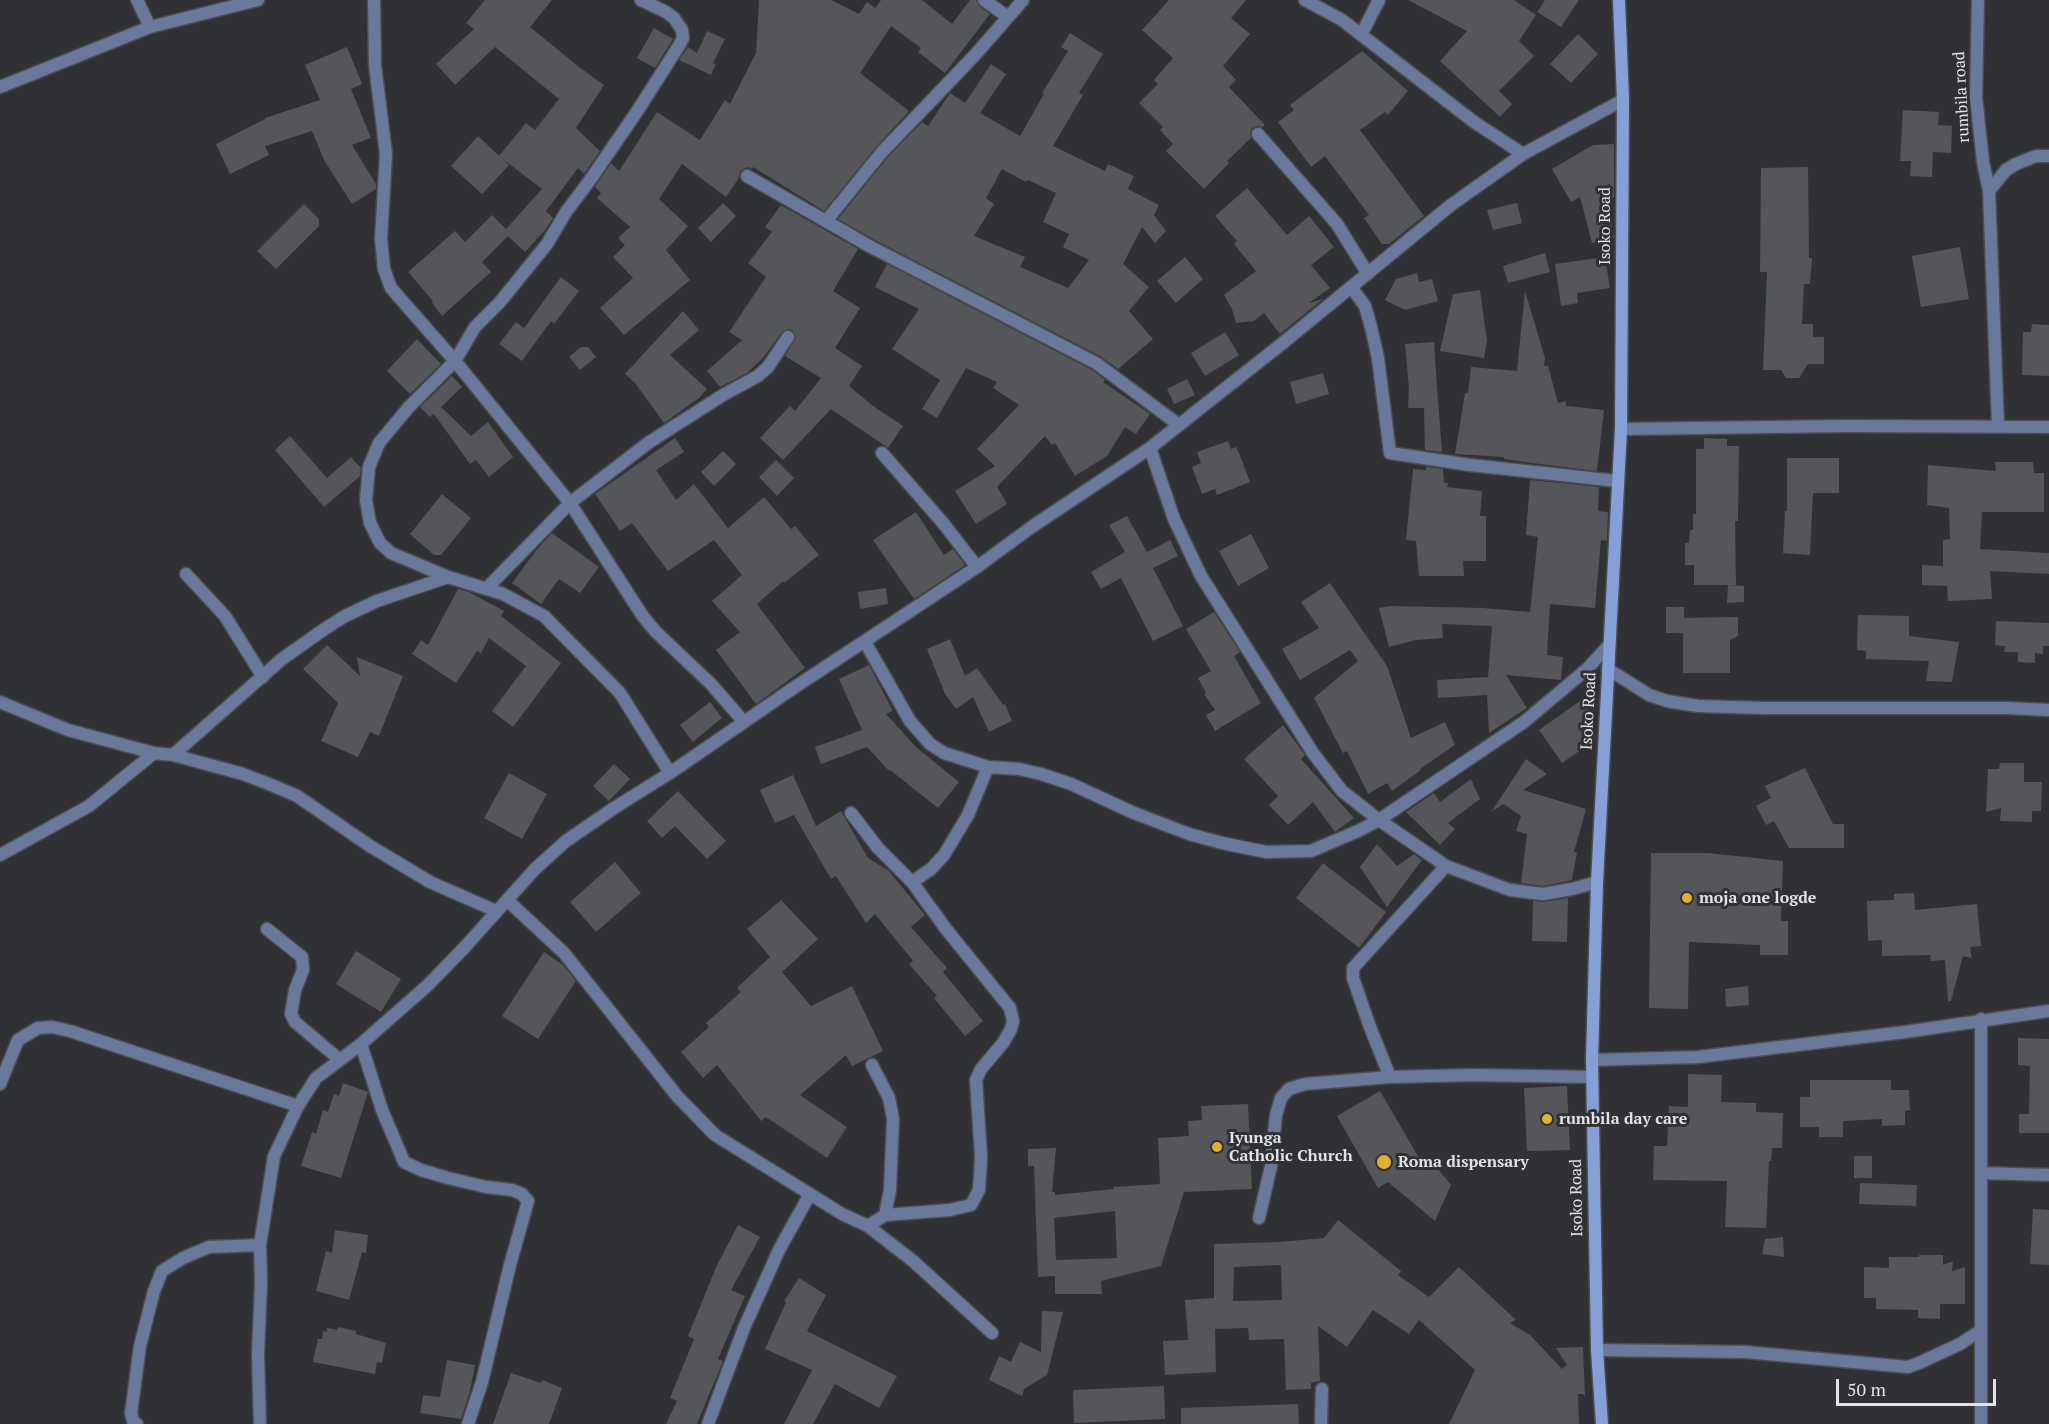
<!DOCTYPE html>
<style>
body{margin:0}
#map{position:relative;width:2049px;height:1424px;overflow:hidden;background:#303135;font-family:"PT Serif",serif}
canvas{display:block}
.scale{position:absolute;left:1836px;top:1379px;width:160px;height:27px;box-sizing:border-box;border:3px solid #e1e2e4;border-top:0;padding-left:8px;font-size:18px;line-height:21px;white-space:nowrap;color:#e1e2e4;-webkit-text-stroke:4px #303135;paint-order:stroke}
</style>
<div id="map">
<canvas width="2049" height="1424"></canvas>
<div class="scale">50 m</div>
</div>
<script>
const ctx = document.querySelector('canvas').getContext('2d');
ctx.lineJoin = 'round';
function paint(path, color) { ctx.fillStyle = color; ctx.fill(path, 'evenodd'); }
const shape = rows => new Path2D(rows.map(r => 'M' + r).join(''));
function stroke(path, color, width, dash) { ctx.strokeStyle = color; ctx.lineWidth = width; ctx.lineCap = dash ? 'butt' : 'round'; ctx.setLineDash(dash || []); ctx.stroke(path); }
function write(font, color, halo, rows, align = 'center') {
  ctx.font = font + ' "PT Serif",serif'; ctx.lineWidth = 6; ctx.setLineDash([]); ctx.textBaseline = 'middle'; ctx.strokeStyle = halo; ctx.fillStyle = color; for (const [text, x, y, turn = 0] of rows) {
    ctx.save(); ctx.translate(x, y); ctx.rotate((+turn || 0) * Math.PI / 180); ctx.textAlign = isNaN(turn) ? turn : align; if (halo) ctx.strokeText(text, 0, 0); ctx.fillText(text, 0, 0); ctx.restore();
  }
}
const building = shape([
 [485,0,552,0,530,27,579,67,604,85,576,128,600,151,584,174,578,168,546,211,553,218,546,229,525,252,508,236,482,262,491,272,442,316,432,303,433,301,408,272,455,231,465,242,492,215,506,229,542,189,499,156,526,123,535,130,559,99,495,47,455,85,436,64,474,29,466,23],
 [759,0,831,0,859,14,867,2,875,8,881,0,922,0,952,24,970,0,976,0,979,6,990,14,945,73,918,52,921,48,891,26,860,73,909,111,876,147,824,211,753,167,752,169,747,167,740,171,739,178,726,197,682,164,659,199,688,226,666,250,690,280,624,335,600,308,633,278,613,257,625,245,618,238,630,227,597,198,601,193,595,187,611,163,619,171,657,112,700,140,725,100,730,104,756,53],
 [1169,0,1246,0,1231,18,1250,34,1223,66,1236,80,1229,87,1265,125,1262,127,1257,126,1252,128,1250,132,1251,138,1227,161,1229,163,1204,189,1166,151,1173,144,1160,130,1163,127,1139,103,1158,84,1154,80,1173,58,1142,30],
 [1408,0,1514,0,1536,15,1519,41,1534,56,1499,91,1512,104,1500,117,1440,61,1467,31],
 [1545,0,1579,0,1561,27,1537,12],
 [654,28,673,39,655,68,637,58],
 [707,31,725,39,713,63,716,64,711,75,679,60,688,47,697,53],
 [1070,33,1103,54,1079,93,1083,95,1053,146,1105,171,1108,164,1134,176,1128,189,1159,205,1154,215,1166,231,1155,243,1142,227,1123,264,1149,287,1129,311,1153,339,1118,369,1100,356,875,240,838,219,888,157,922,122,928,126,950,93,965,103,991,64,1006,74,980,113,1020,136,1044,94,1042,93,1068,51,1061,47],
 [1002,169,1026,182,1028,180,1056,193,1043,222,1069,234,1063,247,1089,260,1068,288,1020,267,1025,257,974,236,994,204,986,198],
 [1578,34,1598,54,1571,83,1550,64],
 [347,47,362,84,351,89,371,138,352,145,376,184,376,189,352,204,324,160,312,131,265,146,269,155,230,174,216,144,265,119,265,118,320,100,305,65],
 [1362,51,1408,91,1388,115,1385,112,1360,130,1424,216,1389,244,1382,244,1364,218,1369,215,1325,156,1311,167,1278,122,1294,110,1290,105],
 [1903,110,1939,112,1938,125,1952,126,1951,153,1933,152,1932,177,1910,176,1911,161,1900,161],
 [478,136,509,165,482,194,451,166],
 [1614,144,1614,198,1606,198,1614,238,1592,243,1580,197,1571,202,1552,169,1593,145],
 [1808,167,1809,258,1812,258,1810,284,1804,284,1802,324,1813,324,1813,337,1824,337,1824,364,1808,364,1799,378,1786,378,1781,370,1763,370,1767,272,1760,272,1761,168],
 [1247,188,1287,235,1309,216,1334,247,1311,265,1330,288,1309,303,1323,299,1280,334,1264,313,1254,321,1236,323,1232,309,1224,295,1256,271,1234,244,1237,241,1215,216],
 [723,203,736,216,711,242,698,228],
 [1517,203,1522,223,1493,230,1487,210],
 [304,204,319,219,319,226,276,269,257,251],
 [781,205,858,249,833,291,860,308,835,348,862,366,849,386,873,406,903,426,888,448,831,409,783,460,760,438,790,406,795,411,821,378,785,356,796,338,792,330,788,329,782,332,762,359,747,373,720,387,707,371,742,340,729,332,766,277,748,263,772,232,765,227],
 [1960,247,1969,299,1921,307,1912,256],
 [1545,253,1550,272,1508,283,1503,266],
 [1185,257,1203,279,1176,303,1157,281],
 [1605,257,1610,288,1577,293,1578,303,1561,306,1555,264],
 [887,264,1092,370,1105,380,1103,382,1150,414,1136,434,1125,427,1107,456,1075,476,1055,443,1052,445,1045,436,997,487,1007,504,976,524,955,491,995,466,977,449,1019,405,993,388,997,382,966,368,937,418,922,409,940,380,892,349,919,309,875,287],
 [1417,273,1419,282,1432,279,1438,301,1405,310,1385,300,1396,279],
 [561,277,579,291,554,324,551,321,522,361,499,344,516,322,524,328],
 [1480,290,1487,340,1484,358,1440,351,1453,294],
 [1525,291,1545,358,1544,366,1548,366,1558,403,1566,401,1566,406,1604,410,1597,471,1532,463,1504,459,1504,457,1455,454,1465,393,1468,393,1471,367,1517,371],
 [683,311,699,330,670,355,707,389,699,398,664,423,635,383,625,374],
 [2032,324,2049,325,2049,376,2022,375,2023,332,2031,332],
 [1225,332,1239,355,1205,376,1191,353],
 [417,339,441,364,410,394,387,371],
 [1434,342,1437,387,1442,452,1425,450,1424,408,1408,408,1409,388,1405,344],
 [581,347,588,347,596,357,580,370,569,357],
 [1323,373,1329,394,1296,404,1290,382],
 [452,376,462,387,441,407,471,436,488,422,513,457,489,477,476,460,470,464,434,414,430,417,420,407],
 [1187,379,1195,395,1174,404,1167,389],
 [290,436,327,478,351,457,361,468,360,476,324,507,275,450],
 [675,438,684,452,656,470,676,500,694,484,728,528,764,497,791,529,795,526,819,555,784,583,783,581,757,604,805,668,756,704,716,650,740,632,712,601,742,575,714,540,668,571,632,523,620,531,595,494],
 [1704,438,1727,439,1727,446,1739,446,1738,521,1735,521,1736,585,1694,585,1694,565,1685,565,1685,543,1689,543,1690,530,1693,530,1693,514,1696,514,1696,449,1704,449],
 [1228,441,1231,449,1236,447,1239,453,1250,482,1217,495,1215,489,1202,494,1192,467,1201,463,1197,452],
 [723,451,736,464,714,486,701,472],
 [1787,458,1839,458,1839,493,1813,493,1810,555,1783,553,1785,511,1787,511],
 [776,460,794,478,777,496,759,477],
 [1995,462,2033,462,2034,473,2044,473,2044,512,1982,512,1980,549,2049,553,2049,574,1990,571,1992,599,1948,601,1947,586,1922,585,1922,565,1943,566,1943,540,1950,539,1949,508,1927,505,1928,465,1996,471],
 [1426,467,1443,469,1444,483,1448,483,1447,487,1482,491,1480,516,1486,516,1486,561,1463,561,1464,576,1419,576,1416,541,1406,540,1413,469,1426,470],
 [1530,480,1599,487,1598,511,1608,512,1607,541,1601,540,1595,608,1550,604,1547,655,1563,657,1561,680,1506,675,1527,708,1489,733,1487,695,1438,698,1437,680,1488,677,1492,626,1442,624,1443,638,1416,640,1389,647,1379,608,1391,606,1483,608,1530,612,1538,537,1526,535],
 [442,494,471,518,441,555,434,555,410,534],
 [916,512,944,555,953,549,965,565,914,599,873,540],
 [1127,516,1147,552,1170,540,1178,556,1153,568,1183,626,1153,641,1121,578,1101,589,1091,572,1125,552,1109,525],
 [552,533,599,567,580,593,559,579,541,604,512,583,538,548],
 [1251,534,1269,568,1238,586,1219,551],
 [1330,583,1387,666,1411,738,1445,722,1455,745,1420,769,1421,770,1392,791,1387,783,1368,794,1347,751,1343,753,1314,698,1358,661,1350,650,1300,680,1282,649,1319,628,1301,602],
 [1728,585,1744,586,1744,602,1727,603],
 [886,588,888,604,860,609,858,592],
 [458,589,469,592,504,611,501,616,561,663,513,727,492,711,526,666,489,638,481,653,477,651,456,683,412,654,421,640,428,645],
 [1666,607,1684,607,1684,618,1738,617,1738,636,1730,640,1730,673,1683,673,1683,633,1666,633],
 [1214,612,1240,652,1234,656,1261,703,1215,731,1206,715,1215,710,1204,694,1206,693,1198,678,1211,671,1186,629],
 [1858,615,1909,616,1909,636,1959,642,1952,682,1926,681,1929,661,1866,659,1866,651,1857,650],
 [1996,621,2049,623,2049,646,2043,646,2043,654,2035,653,2035,663,2018,662,2018,652,2004,652,2005,646,1995,645],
 [950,639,965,676,977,668,1003,705,1005,704,1012,721,989,732,973,697,956,709,945,694,927,649],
 [327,645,360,676,357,657,403,676,379,736,370,732,358,757,321,741,338,703,303,669],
 [869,665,893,711,886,714,916,747,959,782,938,808,890,770,889,771,867,747,821,764,815,747,862,730,839,679],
 [1594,700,1595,740,1562,763,1539,730,1580,701],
 [710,702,722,718,693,742,680,725],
 [1283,725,1305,755,1301,759,1354,818,1336,831,1335,832,1313,802,1288,825,1269,805,1278,796,1244,759],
 [1526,759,1547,774,1523,790,1586,809,1574,852,1577,852,1572,880,1543,886,1521,883,1527,834,1516,831,1521,816,1504,804,1492,811],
 [2000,763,2024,763,2024,782,2042,782,2041,811,2032,811,2032,822,2000,821,2001,808,1986,812,1988,769,1999,769],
 [614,764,630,779,609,801,593,786],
 [1805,768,1833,824,1844,824,1844,848,1789,848,1774,821,1766,825,1756,806,1771,798,1765,786],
 [509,773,547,794,522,839,484,818],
 [793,775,816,826,841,811,868,858,889,871,925,915,911,927,947,968,943,972,983,1021,965,1036,934,998,937,996,909,964,913,961,875,914,866,923,836,876,831,879,794,815,775,823,760,790],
 [1471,779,1480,799,1448,823,1455,829,1440,845,1406,812,1434,793,1440,802],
 [678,791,726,841,707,859,675,826,662,838,647,821],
 [1377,844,1397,866,1414,854,1422,860,1387,907,1360,867],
 [1651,853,1708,853,1783,861,1781,921,1788,921,1788,955,1760,955,1760,945,1689,942,1688,1009,1649,1008],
 [615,862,641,893,596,932,570,902],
 [1323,863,1386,912,1359,948,1296,898],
 [1914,893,1915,910,1977,904,1981,946,1970,947,1972,958,1963,956,1951,1001,1948,1001,1945,960,1931,961,1930,955,1882,956,1882,940,1868,941,1867,901,1894,900,1894,894],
 [1568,898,1567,942,1532,941,1533,901,1544,902],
 [781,900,818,939,782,972,811,1006,852,986,883,1051,852,1066,846,1055,800,1095,847,1127,827,1158,766,1117,761,1121,717,1065,703,1078,681,1052,709,1027,706,1023,741,992,737,988,770,957,747,929],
 [356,951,401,979,381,1012,336,984],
 [544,952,563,965,576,981,538,1039,502,1016],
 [1748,986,1749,1005,1726,1007,1725,989],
 [2018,1038,2049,1039,2049,1133,2019,1133,2019,1114,2029,1114,2030,1066,2018,1065],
 [1688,1074,1722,1075,1721,1102,1756,1103,1756,1112,1783,1113,1782,1148,1772,1148,1771,1161,1769,1161,1766,1228,1725,1227,1727,1181,1653,1180,1654,1146,1667,1146,1669,1106,1688,1107],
 [1810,1080,1891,1080,1891,1090,1909,1090,1910,1110,1905,1111,1905,1125,1882,1126,1882,1119,1843,1121,1843,1137,1819,1137,1819,1127,1800,1127,1800,1097,1810,1097],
 [343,1083,368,1092,341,1178,301,1166,312,1132,316,1134,323,1110,328,1112,334,1094,339,1096],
 [1567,1086,1570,1150,1527,1151,1524,1088],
 [1380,1091,1422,1163,1428,1157,1451,1185,1435,1221,1388,1182,1378,1188,1337,1116],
 [1248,1104,1252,1189,1184,1192,1161,1266,1101,1281,1102,1294,1055,1294,1055,1276,1038,1277,1034,1166,1028,1166,1028,1149,1056,1148,1052,1192,1055,1192,1055,1195,1114,1189,1113,1187,1160,1184,1158,1138,1189,1136,1188,1121,1202,1120,1201,1106],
 [1115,1211,1117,1258,1056,1260,1054,1218],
 [1854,1156,1872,1156,1872,1178,1854,1178],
 [1860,1183,1917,1185,1916,1206,1859,1204],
 [2033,1209,2049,1210,2049,1265,2030,1264],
 [1338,1220,1401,1271,1398,1275,1429,1297,1459,1267,1516,1320,1510,1323,1530,1335,1562,1369,1567,1365,1556,1348,1583,1347,1585,1396,1583,1394,1578,1394,1579,1424,1449,1424,1475,1370,1419,1320,1409,1334,1373,1310,1347,1347,1318,1326,1320,1381,1311,1383,1311,1389,1286,1390,1284,1339,1249,1340,1248,1328,1215,1329,1216,1372,1165,1375,1163,1341,1188,1340,1185,1300,1214,1298,1214,1244,1279,1242,1324,1238],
 [1281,1265,1282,1300,1233,1301,1234,1267],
 [738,1225,760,1237,731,1290,745,1296,718,1359,723,1361,697,1424,666,1424,677,1401,670,1398,694,1339,688,1336,717,1265],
 [335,1230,368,1235,366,1253,362,1252,349,1300,316,1291,326,1251,332,1253],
 [1783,1237,1784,1257,1762,1254,1765,1239],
 [1919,1255,1943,1255,1943,1265,1953,1261,1952,1271,1965,1267,1965,1304,1940,1304,1940,1319,1918,1318,1918,1310,1876,1309,1876,1298,1864,1298,1864,1267,1889,1268,1889,1257,1919,1257],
 [799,1278,826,1295,807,1331,897,1376,879,1408,835,1384,813,1424,784,1424,812,1370,765,1349,786,1302,784,1301],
 [1042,1311,1063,1312,1047,1375,1024,1389,1022,1396,989,1380,999,1356,1011,1362,1020,1342,1041,1352],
 [338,1327,356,1331,356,1334,386,1343,382,1363,377,1362,375,1374,313,1362,318,1339,322,1339,323,1331,327,1332,327,1328,337,1330],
 [447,1360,475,1365,470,1391,461,1419,420,1413,423,1395,440,1397],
 [511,1373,541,1383,542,1380,562,1388,549,1424,493,1424],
 [1164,1386,1165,1419,1074,1423,1073,1390],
 [1298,1404,1299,1424,1181,1424,1181,1408]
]);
const lane = shape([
 [1259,1218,1271,1166,1276,1115,1281,1098,1289,1089,1305,1084,1390,1077,1473,1075,1592,1077]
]);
const street = shape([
 [137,0,150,27],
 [374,0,375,65,386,154,381,239,384,269,391,288,455,361,570,503,642,615,655,631,711,684,744,722],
 [641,0,666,12,674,18,682,30,683,38,680,44,638,110,590,180,566,212,547,244,500,302,475,327,455,361,408,408,379,443,369,467,366,500,370,523,380,543,391,553,448,577,503,594,544,616,620,693,670,773],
 [984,0,1008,17],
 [1305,0,1342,20,1474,122,1523,154],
 [1978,0,1976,97,1983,162,1989,191],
 [1361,35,1379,0],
 [0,87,150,27,258,0],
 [1258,134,1337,224,1368,274],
 [747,176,871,247,1096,363,1179,425],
 [826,221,882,152,975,55,1023,0],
 [1351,287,1365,306,1371,327,1378,358,1390,453,1470,465,1617,481],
 [1998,426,1989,191,2006,170,2016,164,2036,156,2049,156],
 [1621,429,1847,426,2049,427],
 [1150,448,1174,519,1201,576,1313,753,1342,791,1379,820,1446,866,1510,890,1543,894,1572,889,1597,882],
 [882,453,943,523,977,567],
 [186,574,225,616,263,677],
 [486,589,570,503,648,443,723,395,758,376,768,367,788,337],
 [865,642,910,721,930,744,944,753,988,767,1019,769,1041,774,1071,784,1134,813,1189,834,1222,843,1266,852,1311,851,1358,831,1379,820,1524,722,1587,669,1609,645],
 [1608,669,1649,695,1667,701,1698,706,1763,708,2007,708,2049,710],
 [0,702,68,730,154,753,173,755,243,774,274,786,297,796,370,846,430,882,496,911],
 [173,755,282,659,323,630,345,616,377,601,448,577],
 [851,813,878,848,912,882,946,929,1010,1008,1013,1021,1011,1029,1003,1043,981,1069,976,1080,981,1156,980,1176,979,1190,971,1205,950,1210,885,1215,868,1226],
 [0,855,89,806,154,753],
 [912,882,931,869,944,855,968,815,988,767],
 [507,900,564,953,677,1096,715,1135,842,1214,868,1226,913,1261,992,1333],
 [267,929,302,957,303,970,295,990,291,1014,295,1022,340,1060],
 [361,1044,382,1110,404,1162,421,1170,448,1178,486,1187,512,1190,522,1194,528,1201,510,1265,482,1382,468,1424],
 [1592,1060,1698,1057,1905,1032,2049,1011],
 [872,1065,889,1098,893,1119,890,1190,885,1215],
 [1390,1077,1370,1027,1353,978,1353,968,1446,866],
 [0,1084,18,1040,38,1028,52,1027,70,1031,298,1106],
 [1981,1173,2049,1175],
 [1597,1350,1745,1352,1908,1367,1919,1363,1960,1344,1980,1331],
 [137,1424,133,1421,131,1413,140,1346,154,1291,162,1271,183,1258,209,1247,260,1245],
 [260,1424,258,1355,261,1282,260,1245,274,1156,298,1106,316,1078,361,1044,428,985,463,949,535,869,566,841,614,808,670,773,792,689,977,567,1033,526,1150,448,1284,342,1451,205,1523,154,1623,100],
 [708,1424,744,1328,779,1250,810,1194],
 [1321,1424,1322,1389],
 [1981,1424,1981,1019]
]);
const secondary = shape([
 [1602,1424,1597,1350,1592,1060,1597,882,1621,429,1623,100,1619,0]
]);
const markers = [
 [1687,898,6,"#e0b034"],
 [1547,1119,6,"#e0b034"],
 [1217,1147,6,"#e0b034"],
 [1384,1162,8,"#e0b034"]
];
const streetNames = [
 ["rumbila road",1962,97,-93],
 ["Isoko Road",1605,226,-90],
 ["Isoko Road",1589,711,-87],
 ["Isoko Road",1577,1198,-91]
];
const poiNames = [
 ["moja one logde",1699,898],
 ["rumbila day care",1559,1119],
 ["Iyunga",1229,1138],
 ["Catholic Church",1229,1156],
 ["Roma dispensary",1398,1162]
];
paint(building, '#545659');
stroke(lane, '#4c4d51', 15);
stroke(street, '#4c4d51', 15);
stroke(secondary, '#4c4d51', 15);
stroke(lane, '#69789b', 12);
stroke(street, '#69789b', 12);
stroke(secondary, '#879fd7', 12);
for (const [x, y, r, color] of markers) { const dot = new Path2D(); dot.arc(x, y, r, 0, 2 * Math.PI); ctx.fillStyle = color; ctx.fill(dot); stroke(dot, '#303135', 2); }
write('16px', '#e1e2e4', '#303135', streetNames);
write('bold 16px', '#e1e2e4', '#303135', poiNames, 'left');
</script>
